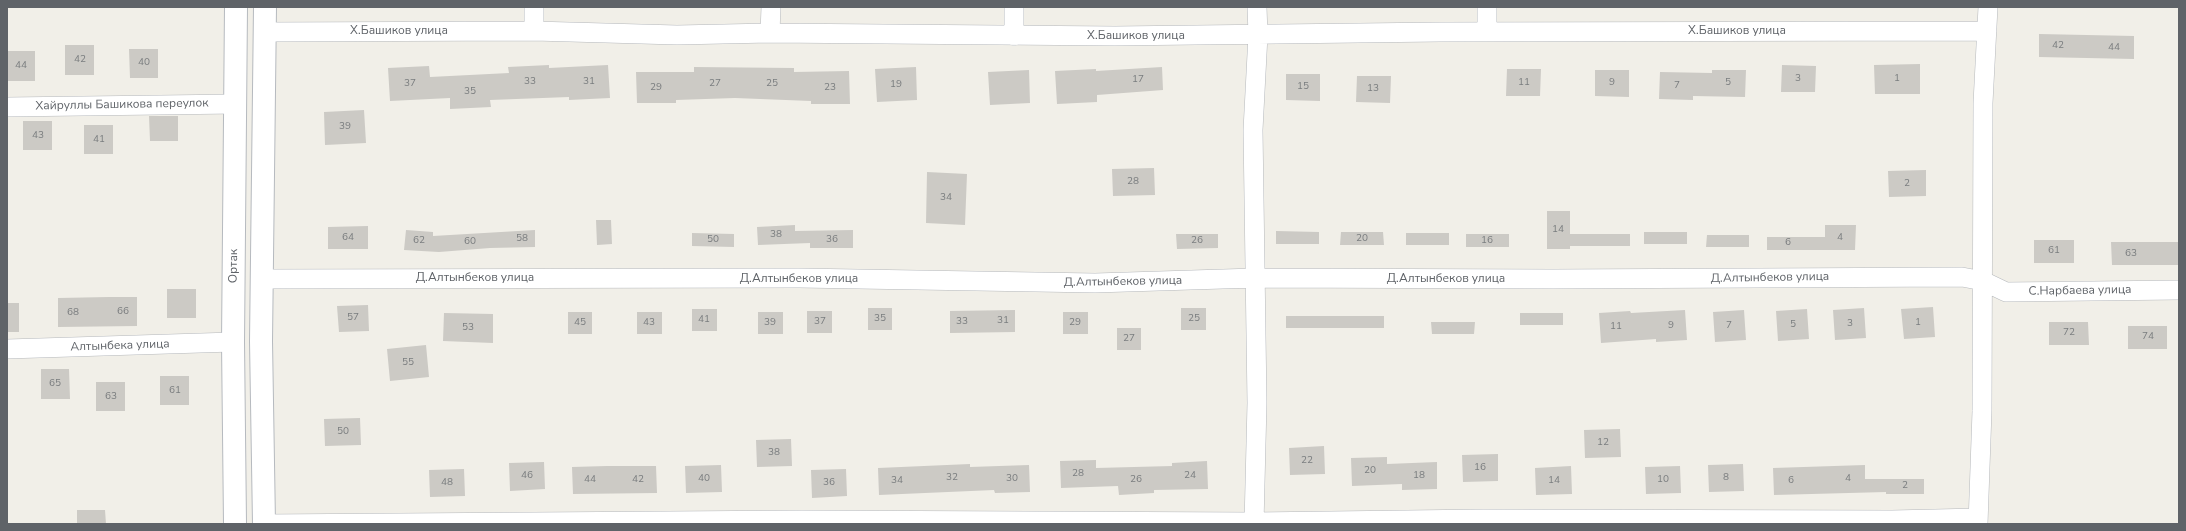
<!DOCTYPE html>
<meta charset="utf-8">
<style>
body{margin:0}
#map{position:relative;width:2186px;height:531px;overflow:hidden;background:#f1efe8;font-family:"Nunito Sans",sans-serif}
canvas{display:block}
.frame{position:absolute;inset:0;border:8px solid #5f6368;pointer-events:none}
</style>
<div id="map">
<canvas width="2186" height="531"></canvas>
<div class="frame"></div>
</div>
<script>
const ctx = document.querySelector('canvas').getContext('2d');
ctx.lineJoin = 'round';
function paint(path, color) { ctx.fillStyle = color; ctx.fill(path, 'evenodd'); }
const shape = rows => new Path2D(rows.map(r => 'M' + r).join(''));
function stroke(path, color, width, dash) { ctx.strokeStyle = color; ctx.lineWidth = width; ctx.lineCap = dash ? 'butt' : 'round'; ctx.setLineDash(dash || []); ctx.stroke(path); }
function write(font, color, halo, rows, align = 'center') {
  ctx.font = font + ' "Nunito Sans",sans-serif'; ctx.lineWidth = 3; ctx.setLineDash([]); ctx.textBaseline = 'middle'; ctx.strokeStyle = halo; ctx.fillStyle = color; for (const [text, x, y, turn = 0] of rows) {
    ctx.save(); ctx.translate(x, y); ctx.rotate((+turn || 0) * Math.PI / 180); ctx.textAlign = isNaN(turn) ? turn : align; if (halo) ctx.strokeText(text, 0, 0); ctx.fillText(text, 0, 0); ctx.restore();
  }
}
const building = shape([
 [2039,34,2134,36,2134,59,2039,57],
 [65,45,94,45,94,75,65,75],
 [129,49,158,49,158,78,130,78],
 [7,51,35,51,35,81,7,81],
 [1920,64,1920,94,1875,94,1874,65],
 [549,65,549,68,608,65,610,98,569,100,569,97,490,100,491,107,450,109,450,98,390,101,388,68,429,66,430,77,509,73,508,67],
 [1782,65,1816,66,1815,92,1781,92],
 [694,67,794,68,794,72,849,71,850,104,811,104,811,101,735,98,676,100,676,103,637,103,636,72,694,72],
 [916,67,917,100,877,102,875,69],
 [1162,67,1163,90,1097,95,1097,102,1057,104,1055,71,1096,69,1096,71],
 [1507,69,1541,69,1540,96,1506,96],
 [1029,70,1030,103,990,105,988,72],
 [1595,70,1629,70,1629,97,1595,96],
 [1712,70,1746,70,1745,97,1693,96,1693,100,1659,99,1660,72,1712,73],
 [1286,74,1320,74,1320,101,1286,100],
 [1357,76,1391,76,1390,103,1356,102],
 [364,110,366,143,325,145,324,112],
 [149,116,178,116,178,141,150,141],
 [23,121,52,121,52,150,23,150],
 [84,125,113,125,113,154,84,154],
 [1154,168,1155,195,1113,196,1112,169],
 [1926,170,1926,196,1889,197,1888,171],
 [927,172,967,174,965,225,926,223],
 [1547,211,1570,211,1570,234,1630,234,1630,246,1570,246,1570,249,1547,249],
 [596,220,611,220,612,244,597,245],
 [795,225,795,231,853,230,853,248,810,248,810,243,758,245,757,227],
 [1825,225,1856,225,1855,250,1767,250,1767,237,1825,237],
 [368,226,368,249,328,249,328,227],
 [406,230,433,232,433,236,535,230,535,247,490,248,439,252,404,250],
 [1276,231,1319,232,1319,244,1276,244],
 [1341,232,1383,232,1384,245,1340,245],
 [1644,232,1687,232,1687,244,1644,244],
 [692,233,734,234,734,247,692,246],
 [1406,233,1449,233,1449,245,1406,245],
 [1176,234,1218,234,1218,248,1177,249],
 [1466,234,1509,234,1509,247,1466,247],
 [1707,235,1749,235,1749,247,1706,247],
 [2034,240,2074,240,2074,263,2034,263],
 [2111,242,2179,242,2179,265,2112,265],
 [167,289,196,289,196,318,167,318],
 [109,297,137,297,137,326,58,327,58,298],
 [7,303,19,303,19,332,7,332],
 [368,305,369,331,339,332,337,306],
 [1933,307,1935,337,1904,339,1901,309],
 [868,308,892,308,892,330,868,330],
 [1181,308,1206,308,1206,330,1181,330],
 [1864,308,1866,338,1835,340,1833,310],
 [692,309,717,309,717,331,692,331],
 [1807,309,1809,339,1778,341,1776,311],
 [1015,310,1015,332,950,333,950,311],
 [1685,310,1687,340,1656,342,1656,339,1601,343,1599,313,1630,311,1631,313],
 [1744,310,1746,340,1715,342,1713,312],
 [807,311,832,311,832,333,807,333],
 [568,312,592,312,592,334,568,334],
 [637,312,662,312,662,334,637,334],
 [758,312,783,312,783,334,758,334],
 [1063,312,1088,312,1088,334,1063,334],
 [444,313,493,314,493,343,443,341],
 [1520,313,1563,313,1563,325,1520,325],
 [1286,316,1384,316,1384,328,1286,328],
 [1431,322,1475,322,1474,334,1432,334],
 [2049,322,2088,322,2089,345,2049,345],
 [2128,326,2167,326,2167,349,2128,349],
 [1117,328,1141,328,1141,350,1117,350],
 [426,345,429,377,390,381,387,349],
 [41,369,69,369,70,399,41,399],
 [160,376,189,376,189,405,160,405],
 [96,382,125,382,125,411,96,411],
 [360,418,361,445,325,446,324,419],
 [1620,429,1621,457,1585,458,1584,430],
 [791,439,792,466,757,467,756,440],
 [1324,446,1325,474,1290,475,1289,448],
 [1498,454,1498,481,1463,482,1462,455],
 [1387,457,1387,464,1437,462,1437,489,1402,490,1402,484,1352,486,1351,458],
 [1096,460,1096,468,1172,466,1172,463,1207,461,1208,489,1154,490,1154,493,1119,495,1118,486,1061,488,1060,461],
 [544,462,545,489,510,491,509,463],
 [970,464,970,467,1029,465,1030,492,995,493,994,490,879,495,878,468],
 [1743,464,1744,491,1709,492,1708,465],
 [721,465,722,492,686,493,685,466],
 [1865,465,1865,479,1924,479,1924,494,1886,494,1886,492,1774,495,1773,468],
 [607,466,656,466,657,493,573,494,572,467],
 [1571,466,1572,494,1536,495,1535,468],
 [1680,466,1681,493,1646,494,1645,467],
 [464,469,465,496,430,497,429,470],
 [846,469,847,496,812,498,811,470],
 [77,510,105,510,106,524,77,524]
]);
const street = shape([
 [1487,7,1487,32],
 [534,31,534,7],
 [265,32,534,31,677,35,770,33,1115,36,1440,32,1987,31],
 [770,33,771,7],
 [1014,36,1014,7],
 [7,107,236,104],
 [262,279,799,278,1095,283,1255,278,1553,279,1962,277,1983,281,2006,292,2179,290],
 [7,349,233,342],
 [264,524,802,520,1254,522,1483,519,1892,520,1978,518],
 [1254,524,1257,403,1253,130,1258,35,1257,7],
 [1978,524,1982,411,1983,103,1988,7]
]);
const secondary = shape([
 [235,524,233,342,236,7],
 [264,524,261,341,265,7]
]);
const numberNames = [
 ["42",2058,46],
 ["44",2114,48],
 ["42",80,60],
 ["40",144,63],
 ["44",21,66],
 ["3",1798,79],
 ["1",1897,79],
 ["17",1138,80],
 ["33",530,82],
 ["31",589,82],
 ["11",1524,83],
 ["9",1612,83],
 ["5",1728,83],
 ["37",410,84],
 ["27",715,84],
 ["25",772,84],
 ["19",896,85],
 ["7",1677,86],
 ["15",1303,87],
 ["29",656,88],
 ["23",830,88],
 ["13",1373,89],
 ["35",470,92],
 ["39",345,127],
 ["43",38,136],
 ["41",99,140],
 ["28",1133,182],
 ["2",1907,184],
 ["34",946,198],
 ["14",1558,230],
 ["38",776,235],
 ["64",348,238],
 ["4",1840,238],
 ["58",522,239],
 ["20",1362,239],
 ["50",713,240],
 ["36",832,240],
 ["62",419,241],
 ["26",1197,241],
 ["16",1487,241],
 ["60",470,242],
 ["6",1788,243],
 ["61",2054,251],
 ["63",2131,254],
 ["66",123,312],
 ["68",73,313],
 ["57",353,318],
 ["35",880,319],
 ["25",1194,319],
 ["41",704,320],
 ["31",1003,321],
 ["37",820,322],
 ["33",962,322],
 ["45",580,323],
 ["43",649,323],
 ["39",770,323],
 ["29",1075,323],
 ["1",1918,323],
 ["3",1850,324],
 ["5",1793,325],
 ["9",1671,326],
 ["7",1729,326],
 ["11",1616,327],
 ["53",468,328],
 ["72",2069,333],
 ["74",2148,337],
 ["27",1129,339],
 ["55",408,363],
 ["65",55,384],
 ["61",175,391],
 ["63",111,397],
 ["50",343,432],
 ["12",1603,443],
 ["38",774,453],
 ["22",1307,461],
 ["16",1480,468],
 ["20",1370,471],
 ["28",1078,474],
 ["46",527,476],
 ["24",1190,476],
 ["18",1419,476],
 ["32",952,478],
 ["8",1726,478],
 ["40",704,479],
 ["30",1012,479],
 ["4",1848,479],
 ["44",590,480],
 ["42",638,480],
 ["26",1136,480],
 ["10",1663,480],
 ["34",897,481],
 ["14",1554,481],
 ["6",1791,481],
 ["48",447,483],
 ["36",829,483],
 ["2",1905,486]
];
const streetNames = [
 ["Х.Башиков улица",399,31],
 ["Х.Башиков улица",1737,31],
 ["Х.Башиков улица",1136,36],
 ["Хайруллы Башикова переулок",122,105,-1],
 ["Ортак",234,266,-89],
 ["Д.Алтынбеков улица",475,278],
 ["Д.Алтынбеков улица",1770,278,-1],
 ["Д.Алтынбеков улица",799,279],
 ["Д.Алтынбеков улица",1446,279],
 ["Д.Алтынбеков улица",1123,282,-1],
 ["С.Нарбаева улица",2080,291,-1],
 ["Алтынбека улица",120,346,-2]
];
paint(building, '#cccac5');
stroke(street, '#b5b8bc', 20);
stroke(secondary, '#b6babf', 24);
stroke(street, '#fff', 19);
stroke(secondary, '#fff', 22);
write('10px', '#7a7d7f', null, numberNames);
write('12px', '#5f6368', '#fff', streetNames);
</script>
